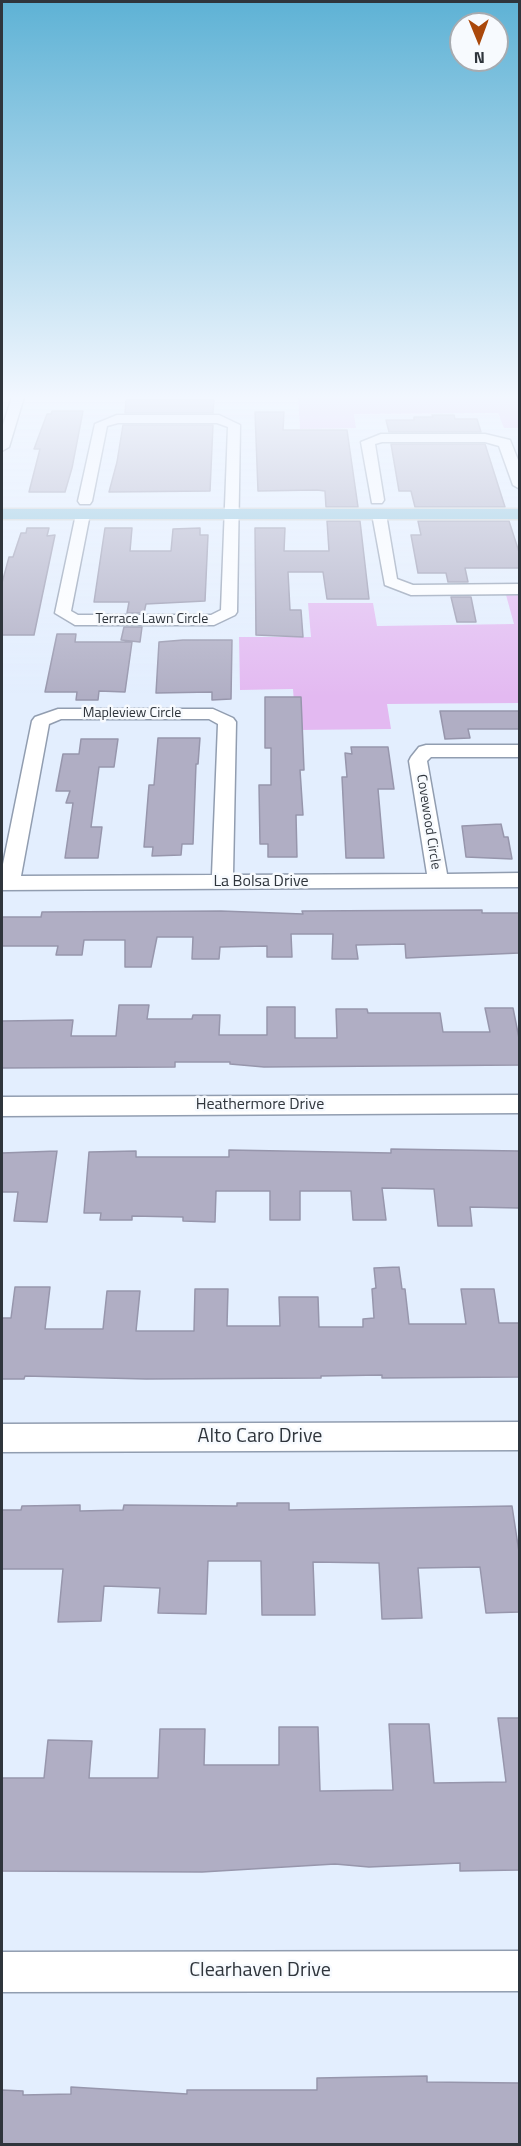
<!DOCTYPE html>
<style>
body{margin:0}
#map{position:relative;width:521px;height:2146px;overflow:hidden;background:#e3eefe;font-family:"Titillium Web",sans-serif}
canvas{display:block}
.frame{position:absolute;inset:0;border:3px solid #2f353c;pointer-events:none}
.north{position:absolute;left:449px;top:12px;width:60px;height:60px;box-sizing:border-box;background:#f7fafe;border:2px solid #a7abb0;border-radius:50%;rotate:179deg;font-size:16px;font-weight:700;line-height:24px;text-align:center;color:#2f353c}
.north::after{content:'';display:block;margin:auto;width:21px;height:27px;background:#aa480b;clip-path:polygon(50% 0,100% 100%,50% 72%,0 100%)}
</style>
<div id="map">
<canvas width="521" height="2146"></canvas>
<div class="frame"></div>
<div class="north">N</div>
</div>
<script>
const ctx = document.querySelector('canvas').getContext('2d');
ctx.lineJoin = 'round';
function paint(path, color) { ctx.fillStyle = color; ctx.fill(path, 'evenodd'); }
const shape = rows => new Path2D(rows.map(r => 'M' + r).join(''));
function stroke(path, color, width, dash) { ctx.strokeStyle = color; ctx.lineWidth = width; ctx.lineCap = dash ? 'butt' : 'round'; ctx.setLineDash(dash || []); ctx.stroke(path); }
function write(font, color, halo, rows, align = 'center') {
  ctx.font = font + ' "Titillium Web",sans-serif'; ctx.lineWidth = 5; ctx.setLineDash([]); ctx.textBaseline = 'middle'; ctx.strokeStyle = halo; ctx.fillStyle = color; for (const [text, x, y, turn = 0] of rows) {
    ctx.save(); ctx.translate(x, y); ctx.rotate((+turn || 0) * Math.PI / 180); ctx.textAlign = isNaN(turn) ? turn : align; if (halo) ctx.strokeText(text, 0, 0); ctx.fillText(text, 0, 0); ctx.restore();
  }
}
const green = shape([
 [298,397,519,397,519,428,504,428,498,413,354,414,356,428,300,429],
 [506,595,519,595,519,703,387,704,391,729,296,730,293,689,240,690,239,637,311,637,308,603,373,603,377,626,514,624]
]);
const building = shape([
 [126,400,214,400,213,413,125,413,126,400],
 [52,411,83,411,72,468,65,492,29,492,40,449,34,449,47,414,51,414,52,411],
 [255,412,284,412,283,430,347,430,358,507,326,507,325,491,317,490,258,491,255,412],
 [432,415,454,415,455,419,477,419,481,432,389,432,386,420,414,420,414,417,433,417,432,415],
 [123,425,213,425,210,491,109,492,117,462,123,425],
 [391,444,485,444,505,507,415,507,411,491,399,491,391,444],
 [327,521,360,521,369,599,327,599,323,572,288,572,290,610,301,610,303,637,256,635,255,528,285,528,284,551,329,551,327,521],
 [418,521,509,521,519,552,519,568,465,568,468,582,448,582,446,573,418,573,411,535,421,535,418,521],
 [27,528,49,528,47,536,55,535,34,635,2,635,2,583,9,557,13,557,21,533,26,533,27,528],
 [105,528,132,528,130,551,171,551,173,529,200,528,200,535,208,535,205,601,146,604,144,613,127,613,129,602,94,602,105,528],
 [451,597,471,597,476,622,457,622,451,597],
 [124,627,142,627,140,642,121,640,124,627],
 [57,634,76,634,75,642,132,642,125,692,99,691,98,700,76,700,77,692,45,692,57,634],
 [183,640,232,640,231,699,212,700,212,692,156,693,159,642,183,640],
 [265,697,301,697,304,770,300,770,303,815,296,815,297,857,268,857,268,844,260,844,259,785,271,785,271,748,265,748,265,697],
 [440,711,519,711,519,729,468,729,470,738,445,739,440,711],
 [158,738,200,738,198,764,196,764,193,844,182,844,181,855,152,856,153,847,144,847,149,785,154,785,158,738],
 [81,739,118,739,114,767,99,767,91,827,102,827,98,858,65,858,73,803,66,803,70,791,56,791,63,754,79,754,81,739],
 [351,747,388,747,394,789,378,789,384,858,346,858,342,777,347,777,345,753,352,754,351,747],
 [501,824,504,837,508,837,512,859,466,857,462,826,501,824],
 [482,910,482,913,519,913,519,953,406,958,405,944,356,945,358,959,332,959,333,934,291,934,292,957,267,957,267,946,220,947,219,959,192,959,193,937,157,937,151,967,125,967,125,940,84,940,82,955,56,955,58,946,2,946,2,917,41,917,42,912,221,911,303,914,302,911,482,910],
 [119,1005,149,1005,147,1019,192,1019,193,1015,220,1015,219,1035,267,1035,267,1007,295,1007,295,1038,337,1038,336,1009,367,1009,368,1013,440,1013,443,1032,490,1032,485,1008,513,1008,519,1038,519,1065,264,1067,230,1064,230,1062,175,1062,175,1067,2,1068,2,1021,73,1020,71,1036,116,1036,119,1005],
 [391,1149,519,1151,519,1208,470,1207,472,1226,438,1226,434,1189,382,1188,386,1220,353,1220,351,1191,300,1191,300,1220,270,1220,270,1191,216,1191,215,1222,183,1221,183,1217,132,1216,132,1220,100,1220,101,1213,84,1213,89,1152,136,1151,136,1157,229,1157,229,1150,391,1153,391,1149],
 [57,1151,47,1222,14,1221,18,1192,2,1192,2,1153,57,1151],
 [399,1267,402,1289,405,1289,409,1324,466,1324,461,1289,494,1289,499,1323,519,1323,519,1377,382,1378,382,1375,321,1376,321,1378,146,1379,25,1376,24,1379,2,1379,2,1318,11,1318,15,1287,50,1287,45,1329,103,1329,107,1291,140,1291,136,1331,194,1331,195,1289,228,1289,227,1326,280,1326,279,1297,318,1297,319,1327,363,1327,363,1319,374,1318,372,1289,376,1288,374,1268,399,1267],
 [237,1503,289,1503,289,1510,512,1506,519,1552,519,1612,486,1613,480,1567,418,1568,422,1618,382,1619,379,1563,313,1562,315,1615,262,1615,261,1561,208,1561,206,1614,158,1613,160,1588,104,1586,101,1621,58,1622,63,1569,2,1569,2,1510,21,1510,22,1506,80,1505,80,1511,123,1510,124,1505,237,1506,237,1503],
 [498,1718,519,1718,519,1870,460,1871,460,1863,369,1867,335,1864,202,1872,2,1871,2,1778,44,1778,48,1740,92,1741,89,1778,158,1778,160,1729,205,1729,204,1765,279,1765,279,1727,318,1727,320,1791,393,1790,389,1724,429,1724,434,1783,506,1782,498,1718],
 [427,2076,427,2082,519,2083,519,2145,2,2145,2,2090,23,2091,23,2095,71,2094,71,2087,187,2094,187,2090,317,2090,317,2078,427,2076]
]);
const minor = shape([
 [12,397,24,397,9,447,2,451,2,428,12,397],
 [117,415,219,415,240,425,237,612,235,615,214,625,75,625,55,613,76,514,83,510,90,514,71,611,78,615,211,615,221,610,228,427,217,423,118,423,107,426,92,501,90,504,80,504,78,501,95,424,117,415],
 [381,434,485,434,510,440,520,465,520,489,513,485,499,446,485,442,382,442,375,444,384,500,382,503,372,503,361,442,381,434],
 [379,510,386,514,397,579,413,585,520,584,520,594,411,595,385,585,372,514,379,510],
 [58,709,213,709,233,718,236,722,233,875,427,874,409,761,411,757,419,747,426,745,520,745,520,757,431,757,427,761,447,874,520,873,520,887,2,890,2,869,32,721,35,717,58,709],
 [61,719,209,719,218,724,212,875,21,876,49,724,61,719],
 [520,1095,520,1113,2,1116,2,1097,520,1095],
 [520,1422,520,1450,2,1452,2,1424,520,1422],
 [520,1951,520,1991,2,1992,2,1952,520,1951]
]);
const major = shape([
 [2,509,520,509,520,519,2,519,2,509]
]);
const farStreetnames = [
 ["Terrace Lawn Circle",152,620],
 ["Mapleview Circle",132,714],
 ["Covewood Circle",428,822,81]
];
const streetNames = [
 ["La Bolsa Drive",261,882],
 ["Heathermore Drive",260,1105]
];
const nearStreetnames = [
 ["Alto Caro Drive",260,1437],
 ["Clearhaven Drive",260,1971]
];
paint(green, '#e3b9f1');
paint(building, '#b0aec4');
stroke(building, '#9796ac', 1.5);
stroke(minor, '#919db0', 3);
stroke(major, '#d1d3d4', 3);
paint(minor, '#fff');
paint(major, '#8ec4dc');
const sky = ctx.createLinearGradient(0, 0, 0, 697);
sky.addColorStop(0, '#5eb2d5');
sky.addColorStop(0.57, '#f2f7ff');
sky.addColorStop(1, '#f2f7ff00');
ctx.fillStyle = sky;
ctx.fillRect(0, 0, 521, 697);
write('14px', '#2f353c', '#f7fafe', farStreetnames);
write('16px', '#2f353c', '#f7fafe', streetNames);
write('20px', '#2f353c', '#f7fafe', nearStreetnames);
</script>
